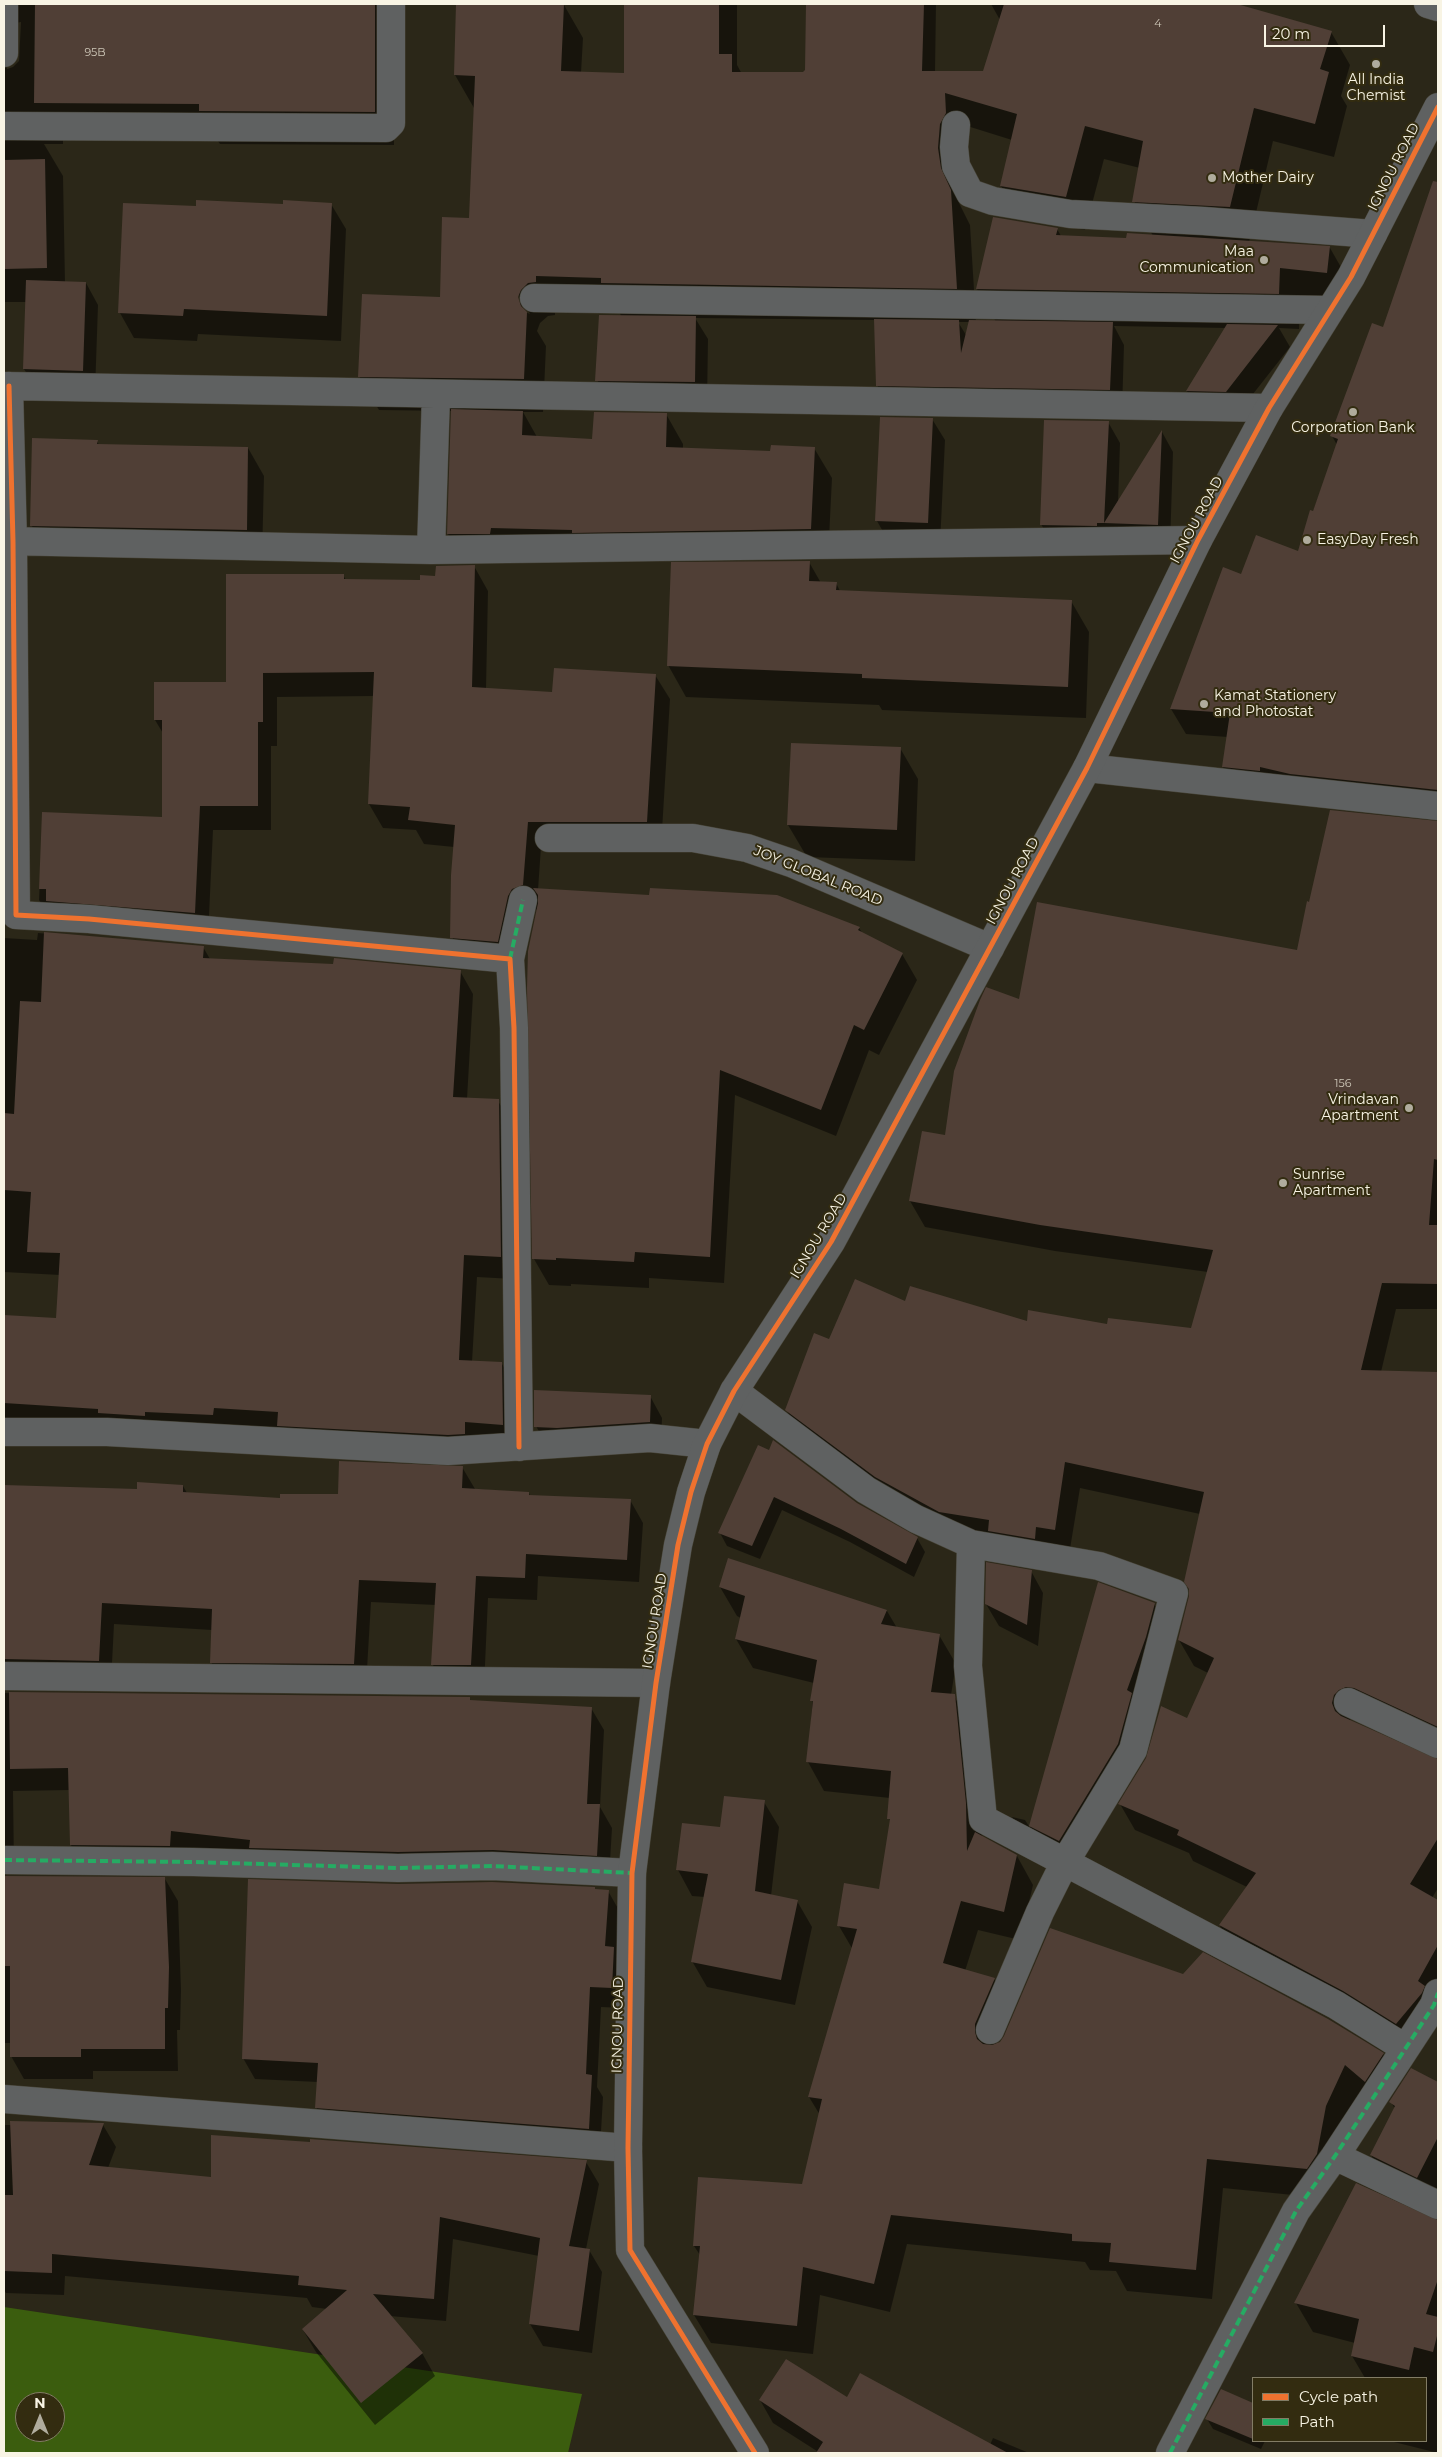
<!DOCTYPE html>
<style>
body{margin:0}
#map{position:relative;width:1442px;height:2457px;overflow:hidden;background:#2b2718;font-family:Montserrat,sans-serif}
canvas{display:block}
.frame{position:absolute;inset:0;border:5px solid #f8f4e4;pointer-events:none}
.legend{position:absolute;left:1252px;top:2377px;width:175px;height:65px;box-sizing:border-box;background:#332c10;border:1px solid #827c65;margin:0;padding:6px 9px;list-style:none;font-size:15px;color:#f8f4e4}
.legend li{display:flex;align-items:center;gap:10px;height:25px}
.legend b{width:25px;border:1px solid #827c65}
.north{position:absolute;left:15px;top:2392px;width:50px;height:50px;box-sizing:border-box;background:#332c10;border:1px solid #827c65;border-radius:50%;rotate:0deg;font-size:14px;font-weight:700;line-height:20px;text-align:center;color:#f8f4e4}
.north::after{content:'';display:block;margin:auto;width:18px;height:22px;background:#b0ac9d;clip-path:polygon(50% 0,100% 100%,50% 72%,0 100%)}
.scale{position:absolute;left:1264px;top:25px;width:121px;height:22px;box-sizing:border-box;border:2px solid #f8f4e4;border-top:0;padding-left:6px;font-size:15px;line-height:18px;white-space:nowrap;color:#f8f4e4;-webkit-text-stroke:4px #332c10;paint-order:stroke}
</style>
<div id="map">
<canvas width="1442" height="2457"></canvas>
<div class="frame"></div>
<ul class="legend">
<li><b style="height:6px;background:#ef722f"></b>Cycle path</li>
<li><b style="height:6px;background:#26ab63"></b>Path</li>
</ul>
<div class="north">N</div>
<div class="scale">20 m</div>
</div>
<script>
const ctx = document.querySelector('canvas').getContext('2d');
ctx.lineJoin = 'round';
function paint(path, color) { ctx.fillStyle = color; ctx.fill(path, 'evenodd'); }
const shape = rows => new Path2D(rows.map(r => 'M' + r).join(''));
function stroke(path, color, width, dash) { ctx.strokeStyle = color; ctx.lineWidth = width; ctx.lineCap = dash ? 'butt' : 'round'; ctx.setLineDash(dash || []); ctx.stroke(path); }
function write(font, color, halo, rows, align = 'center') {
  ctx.font = font + ' Montserrat,sans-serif'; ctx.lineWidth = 4; ctx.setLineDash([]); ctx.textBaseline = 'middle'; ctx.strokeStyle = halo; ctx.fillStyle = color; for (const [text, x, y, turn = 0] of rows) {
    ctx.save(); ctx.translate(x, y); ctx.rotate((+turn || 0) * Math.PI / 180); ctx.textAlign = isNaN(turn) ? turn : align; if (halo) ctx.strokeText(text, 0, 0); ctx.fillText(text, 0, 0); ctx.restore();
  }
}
const forest = shape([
 [4,2307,582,2394,568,2453,4,2453],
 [25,2402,55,2402,55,2432,25,2432]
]);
const shadow = shape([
 [4,4,167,4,167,62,208,63,209,4,402,4,394,38,394,145,220,144,215,137,63,136,63,144,44,144,63,176,65,283,86,283,98,305,95,392,37,390,24,369,27,302,4,302],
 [21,22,19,61,13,67,7,69,7,38,16,23],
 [458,4,564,5,583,38,581,73,626,75,625,4,737,4,737,65,742,74,803,74,806,71,808,4,936,4,935,72,984,72,1000,20,991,4,1233,4,1331,32,1350,65,1341,96,1347,106,1334,157,1273,141,1249,242,1330,248,1350,283,1347,308,1300,303,1299,329,1279,328,1290,347,1238,413,1199,412,1187,391,1226,328,1114,326,1124,345,1122,411,889,407,877,385,876,320,695,318,708,339,707,403,609,402,597,380,621,316,619,311,555,309,555,315,548,316,540,323,537,331,546,346,543,412,523,412,537,437,593,440,666,414,683,444,683,449,772,452,814,448,832,478,828,559,591,562,589,559,507,557,507,563,466,563,448,534,452,411,379,410,359,376,441,298,470,220,474,108,455,75],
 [964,125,1012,140,1001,186,1020,219,1085,230,1104,159,1140,168,1134,201,1153,236,1127,239,1061,236,1057,229,977,289,996,322,976,322,970,225,959,203,957,183],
 [516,291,530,314,525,312,514,292],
 [958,322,969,322,966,335],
 [1427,201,1438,205,1438,814,1238,793,1223,767,1228,737,1186,734,1171,709,1242,576,1298,553,1337,445,1332,436,1384,328],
 [331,204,346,229,341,341,198,334,197,341,134,338,120,313,197,207],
 [881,418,932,419,945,440,940,544,889,542,877,521],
 [1108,422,1120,443,1118,504,1162,432,1173,452,1170,546,1053,546,1041,524],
 [97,441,99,445,248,448,264,476,262,558,48,554,32,526],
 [809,562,821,583,836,583,840,591,1071,601,1089,632,1086,718,882,710,879,705,686,697,668,665],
 [474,566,488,591,486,689,553,693,655,675,670,699,661,847,541,847,538,890,859,928,863,934,902,954,917,980,879,1055,869,1050,836,1136,735,1095,724,1283,649,1278,649,1288,571,1284,571,1286,549,1285,534,1259,538,909,526,914,511,966,466,962,452,937,454,847,424,844,416,830,383,828,369,804,374,696,277,697,277,746,271,746,271,830,213,830,208,937,53,925,39,900,43,813,164,818,164,735,155,720,227,684,343,575,346,580,421,582],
 [792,744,900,748,918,779,915,861,807,857,788,825],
 [1438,822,1438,1309,1396,1309,1381,1372,1438,1373,1438,1745,1354,1715,1349,1721,1431,1759,1438,1760,1438,1888,1432,1898,1438,1901,1438,2014,1411,2049,1235,1951,1220,1926,1247,1887,1193,1861,1189,1853,1135,1830,1120,1804,1188,1720,1208,1673,1194,1666,1179,1640,1190,1597,1200,1514,1080,1488,1069,1555,955,1538,801,1436,786,1409,830,1341,906,1303,1028,1323,1192,1330,1208,1272,1055,1251,925,1227,910,1201,1020,1000,1298,952,1310,903],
 [38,933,203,947,210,959,460,971,473,994,467,1099,498,1101,511,1123,513,1279,477,1277,472,1362,502,1364,515,1386,515,1447,4,1423,4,1317,57,1320,60,1275,4,1272,4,938,37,940],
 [650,1396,662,1418,661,1443,548,1448,536,1426],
 [759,1447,917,1538,925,1552,914,1577,850,1542,782,1510,760,1559,727,1546,720,1533],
 [462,1467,475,1489,529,1493,530,1496,630,1500,643,1523,639,1582,538,1576,537,1600,488,1598,484,1687,446,1687,433,1665,436,1605,371,1602,366,1686,224,1685,211,1662,212,1630,114,1624,111,1683,9,1685,4,1690,4,1486,138,1491,183,1486,187,1493,282,1499,339,1495],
 [729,1559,887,1611,897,1628,939,1635,956,1664,951,1695,954,1696,971,1725,982,1837,1017,1856,1033,1885,1020,1940,978,1930,965,1971,994,1979,1011,2008,995,2046,1383,2054,1400,2083,1382,2110,1361,2092,1342,2135,1333,2184,1323,2198,1223,2188,1212,2299,1127,2291,1116,2271,1090,2270,1085,2262,907,2244,890,2312,820,2295,813,2354,711,2343,694,2315,700,2255,694,2246,803,2185,820,2115,809,2097,853,1950,839,1926,880,1890,891,1822,889,1818,890,1798,824,1791,808,1762,814,1683,753,1668,736,1639,741,1618,737,1616,720,1587],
 [1031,1571,1043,1593,1038,1646,999,1626,986,1604],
 [1098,1584,1154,1604,1166,1624,1157,1658,1071,1861,1024,1837,1012,1817,1025,1820,1030,1828],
 [4,1693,469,1698,471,1701,591,1708,604,1730,600,1807,612,1828,609,1878,84,1867,71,1845,70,1790,13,1791,14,1868,4,1874],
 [764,1802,779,1827,771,1896,797,1901,812,1927,795,2005,707,1987,692,1961,705,1897,692,1896,678,1870,683,1825,722,1829],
 [4,1877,165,1879,178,1901,181,1990,180,2030,177,2030,178,2071,93,2071,93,2079,24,2079,11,2056,11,2043,4,2043],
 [398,1885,608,1891,620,1912,623,2008,601,2007,597,2087,603,2097,600,2149,328,2128,316,2107,318,2082,255,2079,243,2058],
 [1412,2070,1438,2083,1438,2209,1388,2185,1371,2155,1395,2109,1391,2102],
 [4,2125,103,2125,116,2147,108,2168,213,2179,586,2162,599,2184,586,2249,589,2250,602,2272,592,2353,543,2346,530,2324,539,2256,453,2239,446,2321,390,2316,422,2353,435,2376,375,2425,316,2352,303,2330,327,2309,312,2307,307,2298,65,2276,64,2295,6,2293,4,2290],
 [1431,2220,1438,2222,1438,2453,1390,2441,1426,2441,1426,2378,1365,2378,1352,2356,1355,2343,1313,2332,1296,2303],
 [1221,2391,1253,2404,1253,2441,1265,2441,1261,2449,1213,2429,1207,2419],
 [847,2399,990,2445,993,2438,1029,2453,820,2453,773,2423,760,2400]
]);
const building = shape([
 [35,4,375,4,375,112,199,111,199,104,34,103],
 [456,4,564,4,561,71,624,73,624,4,719,4,719,54,732,54,732,72,803,72,805,70,806,4,924,4,922,71,983,71,1004,4,1237,4,1332,31,1320,69,1329,72,1315,124,1254,108,1230,207,1132,202,1143,141,1085,126,1066,197,1000,186,1017,114,945,93,946,113,940,124,938,148,941,168,951,190,957,289,601,283,601,278,536,276,536,282,528,283,521,290,518,297,521,306,527,312,524,379,358,377,362,294,440,297,442,217,469,218,475,76,454,75],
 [45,159,47,268,4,269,4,160],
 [1433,181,1438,182,1438,790,1290,774,1260,767,1260,771,1222,767,1230,713,1170,709,1223,567,1241,574,1256,535,1298,551,1310,510,1313,511,1338,439,1330,436,1372,323,1383,327],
 [196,200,283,204,283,200,332,203,327,316,184,309,183,316,118,313,123,203,196,206],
 [993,217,1058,228,1056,235,1126,238,1127,233,1330,246,1327,273,1280,268,1279,294,976,289],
 [26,280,86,282,83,371,23,369],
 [599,315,696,316,695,382,595,381],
 [874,319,959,320,961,353,969,320,1113,322,1110,390,876,386],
 [1227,324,1278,325,1226,392,1186,391],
 [451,409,523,411,522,435,592,439,594,412,667,413,666,447,770,451,771,445,815,447,811,529,572,533,572,530,491,528,490,534,447,534],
 [880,417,933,418,928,523,875,521],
 [1044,420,1109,421,1104,523,1097,523,1097,526,1040,525],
 [1162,430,1158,525,1104,523],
 [32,438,98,440,97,444,248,447,247,530,30,526],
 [810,561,809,581,837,582,836,590,1072,600,1068,687,862,678,862,674,667,666,671,562],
 [475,565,472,687,552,692,554,668,656,674,647,822,528,822,523,885,512,889,508,896,498,942,450,938,451,875,455,825,408,820,410,807,368,804,374,672,263,673,263,722,258,722,258,806,200,806,195,913,46,901,46,889,39,889,42,812,162,817,162,720,154,720,154,682,226,682,226,574,344,574,344,579,420,580,420,575,435,576,436,566],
 [791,743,901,747,897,830,787,825],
 [1330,810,1438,821,1438,1160,1434,1159,1429,1225,1438,1225,1438,1284,1382,1283,1361,1370,1438,1372,1438,1727,1354,1688,1346,1687,1339,1690,1334,1695,1332,1703,1335,1711,1341,1716,1438,1759,1438,1838,1410,1884,1438,1900,1438,1945,1418,1981,1425,1986,1422,1993,1396,2024,1343,1991,1219,1925,1256,1873,1177,1835,1179,1830,1118,1804,1146,1758,1161,1706,1187,1718,1214,1658,1178,1640,1189,1596,1189,1589,1184,1582,1204,1492,1065,1462,1055,1530,1036,1527,1035,1539,988,1531,989,1520,939,1512,875,1477,785,1410,814,1333,829,1339,855,1279,905,1301,910,1286,1027,1321,1028,1310,1107,1324,1108,1318,1191,1328,1213,1250,1040,1225,909,1201,922,1131,945,1135,954,1071,980,1000,986,987,1019,999,1037,902,1297,950,1307,901,1309,902],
 [533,888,649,895,650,888,777,895,860,927,858,930,903,953,864,1030,854,1025,821,1110,720,1070,710,1257,635,1252,634,1262,556,1258,556,1260,532,1259,527,988,528,951,538,903,538,895],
 [44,932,204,946,203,958,333,964,334,958,461,970,453,1097,499,1099,501,1257,464,1255,459,1360,502,1362,503,1425,465,1422,465,1434,448,1435,277,1426,278,1412,214,1408,213,1415,145,1412,145,1416,98,1413,98,1409,4,1403,4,1315,56,1318,60,1253,27,1252,31,1192,4,1190,4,1113,14,1114,20,1001,41,1002],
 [534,1390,651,1395,650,1422,557,1428,534,1427],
 [773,1440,857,1503,918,1537,906,1564,841,1529,774,1497,752,1546,718,1533,758,1445,769,1450],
 [339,1461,463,1466,462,1488,529,1492,529,1495,631,1499,627,1560,526,1554,525,1578,476,1576,471,1665,431,1665,436,1583,359,1580,354,1664,210,1663,212,1609,102,1603,99,1661,4,1659,4,1485,137,1489,137,1482,183,1485,183,1492,280,1498,280,1494,338,1494],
 [728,1558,887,1610,881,1624,940,1634,931,1692,955,1694,966,1803,967,1851,975,1832,1017,1855,1004,1912,961,1901,943,1963,995,1978,975,2024,975,2032,977,2039,983,2044,992,2045,1000,2042,1004,2036,1050,1928,1183,1974,1203,1952,1328,2019,1384,2053,1365,2082,1345,2065,1326,2106,1317,2154,1307,2169,1207,2159,1196,2270,1109,2262,1111,2243,1072,2241,1072,2234,891,2215,874,2284,803,2267,797,2326,693,2315,700,2246,693,2246,698,2177,802,2184,822,2099,808,2097,857,1929,837,1926,844,1883,879,1889,890,1819,887,1819,891,1771,806,1762,813,1701,810,1701,817,1660,735,1639,745,1596,719,1587],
 [986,1562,1032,1570,1027,1625,985,1604],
 [1098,1582,1155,1603,1146,1637,1127,1690,1132,1693,1118,1744,1059,1841,1029,1826],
 [9,1692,470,1697,470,1700,592,1707,587,1804,600,1804,597,1856,493,1850,398,1852,249,1848,250,1840,171,1831,170,1846,70,1845,68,1768,10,1769],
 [724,1796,765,1800,755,1891,798,1900,781,1980,691,1962,708,1874,676,1870,682,1823,720,1827],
 [4,1876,165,1877,169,1967,168,2008,165,2008,165,2049,81,2049,81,2057,10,2057,10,1966,4,1966],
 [248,1879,398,1884,492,1882,595,1887,595,1889,609,1890,605,1946,614,1947,612,1988,590,1987,586,2074,592,2075,589,2129,315,2108,318,2063,242,2059],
 [1411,2068,1438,2082,1438,2137,1417,2178,1370,2155,1395,2106,1389,2102],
 [10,2121,104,2123,89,2165,211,2177,211,2135,310,2142,310,2139,587,2160,569,2246,590,2249,579,2331,529,2324,540,2238,440,2217,434,2299,373,2294,423,2353,361,2403,302,2329,347,2290,298,2285,299,2276,52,2254,52,2273,4,2271,4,2195,13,2195],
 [1356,2183,1438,2220,1438,2279,1426,2314,1438,2317,1438,2332,1433,2352,1414,2347,1409,2370,1351,2356,1359,2319,1294,2303],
 [786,2359,847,2397,860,2373,1008,2453,816,2453,823,2442,759,2400],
 [1221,2389,1253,2403,1253,2439,1205,2419]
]);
const minor = shape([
 [1428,4,1438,7],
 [4,53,4,4],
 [956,125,954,147,956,166,970,193,993,201,1070,214,1204,221,1373,234],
 [4,126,386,128,391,123,391,4],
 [534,298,1330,310],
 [4,386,1269,408],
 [9,386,13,542,16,915,89,919,510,959,514,1028,519,1447],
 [4,541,431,550,1198,540],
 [431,550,436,395],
 [1087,768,1438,806],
 [549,838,693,838,747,848,791,863,990,948],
 [510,959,523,900],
 [734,1391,866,1490,916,1519,971,1544,1099,1566,1174,1593,1133,1750,1065,1862,1040,1912,990,2030],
 [4,1432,107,1432,448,1451,650,1438,707,1444],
 [971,1544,968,1666,983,1819,1336,2005,1405,2048],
 [4,1676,656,1683],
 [1348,1702,1438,1744],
 [4,1860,193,1862,398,1868,492,1866,632,1873],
 [4,2099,628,2148],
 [1335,2156,1438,2205],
 [1170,2453,1296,2211,1335,2156,1434,2005,1438,1993]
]);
const tertiary = shape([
 [755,2453,630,2250,628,2148,632,1873,656,1683,678,1545,691,1492,707,1444,734,1391,831,1242,1087,768,1198,540,1269,408,1351,277,1438,107]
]);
const quiet = shape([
 [510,959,523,900],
 [4,1860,193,1862,398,1868,492,1866,632,1873],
 [1170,2453,1296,2211,1335,2156,1434,2005,1438,1993]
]);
const cycleway = shape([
 [9,386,13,542,16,915,89,919,510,959,514,1028,519,1447],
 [755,2453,630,2250,628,2148,632,1873,656,1683,678,1545,691,1492,707,1444,734,1391,831,1242,1087,768,1198,540,1269,408,1351,277,1438,107]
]);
const markers = [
 [1376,64,5,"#b0ac9d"],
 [1212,178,5,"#b0ac9d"],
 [1264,260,5,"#b0ac9d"],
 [1353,412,5,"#b0ac9d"],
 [1307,540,5,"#b0ac9d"],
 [1204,704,5,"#b0ac9d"],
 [1409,1108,5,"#b0ac9d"],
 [1283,1183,5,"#b0ac9d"]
];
const numberNames = [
 ["4",1158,24],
 ["95B",95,53],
 ["156",1343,1084]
];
const poiNames = [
 ["All India",1376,80,"center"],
 ["Chemist",1376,96,"center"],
 ["Mother Dairy",1222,178],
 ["Maa",1254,252,"right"],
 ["Communication",1254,268,"right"],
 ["Corporation Bank",1353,428,"center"],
 ["EasyDay Fresh",1317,540],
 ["Kamat Stationery",1214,696],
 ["and Photostat",1214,712],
 ["Vrindavan",1399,1100,"right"],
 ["Apartment",1399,1116,"right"],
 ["Sunrise",1293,1175],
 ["Apartment",1293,1191]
];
const streetNames = [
 ["IGNOU ROAD",1394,167,-63],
 ["IGNOU ROAD",1197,520,-62],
 ["JOY GLOBAL ROAD",818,876,22],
 ["IGNOU ROAD",1013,881,-62],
 ["IGNOU ROAD",819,1236,-59],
 ["IGNOU ROAD",655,1621,-81],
 ["IGNOU ROAD",618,2025,-89]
];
paint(forest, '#3b5d0e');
paint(shadow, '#0007');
paint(building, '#503f36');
stroke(minor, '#464336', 29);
stroke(tertiary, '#464336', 29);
stroke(minor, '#5f6161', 28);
stroke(tertiary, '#5f6161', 28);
stroke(quiet, '#26ab63', 4, [8, 4]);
stroke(cycleway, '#ef722f', 5);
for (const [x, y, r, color] of markers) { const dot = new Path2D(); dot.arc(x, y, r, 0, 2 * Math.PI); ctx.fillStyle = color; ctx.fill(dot); stroke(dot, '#332c10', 2); }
write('11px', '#cec7b8', null, numberNames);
write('14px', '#f8f4e4', '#332c10', poiNames, 'left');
write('14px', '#f8f4e4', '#332c10', streetNames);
</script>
